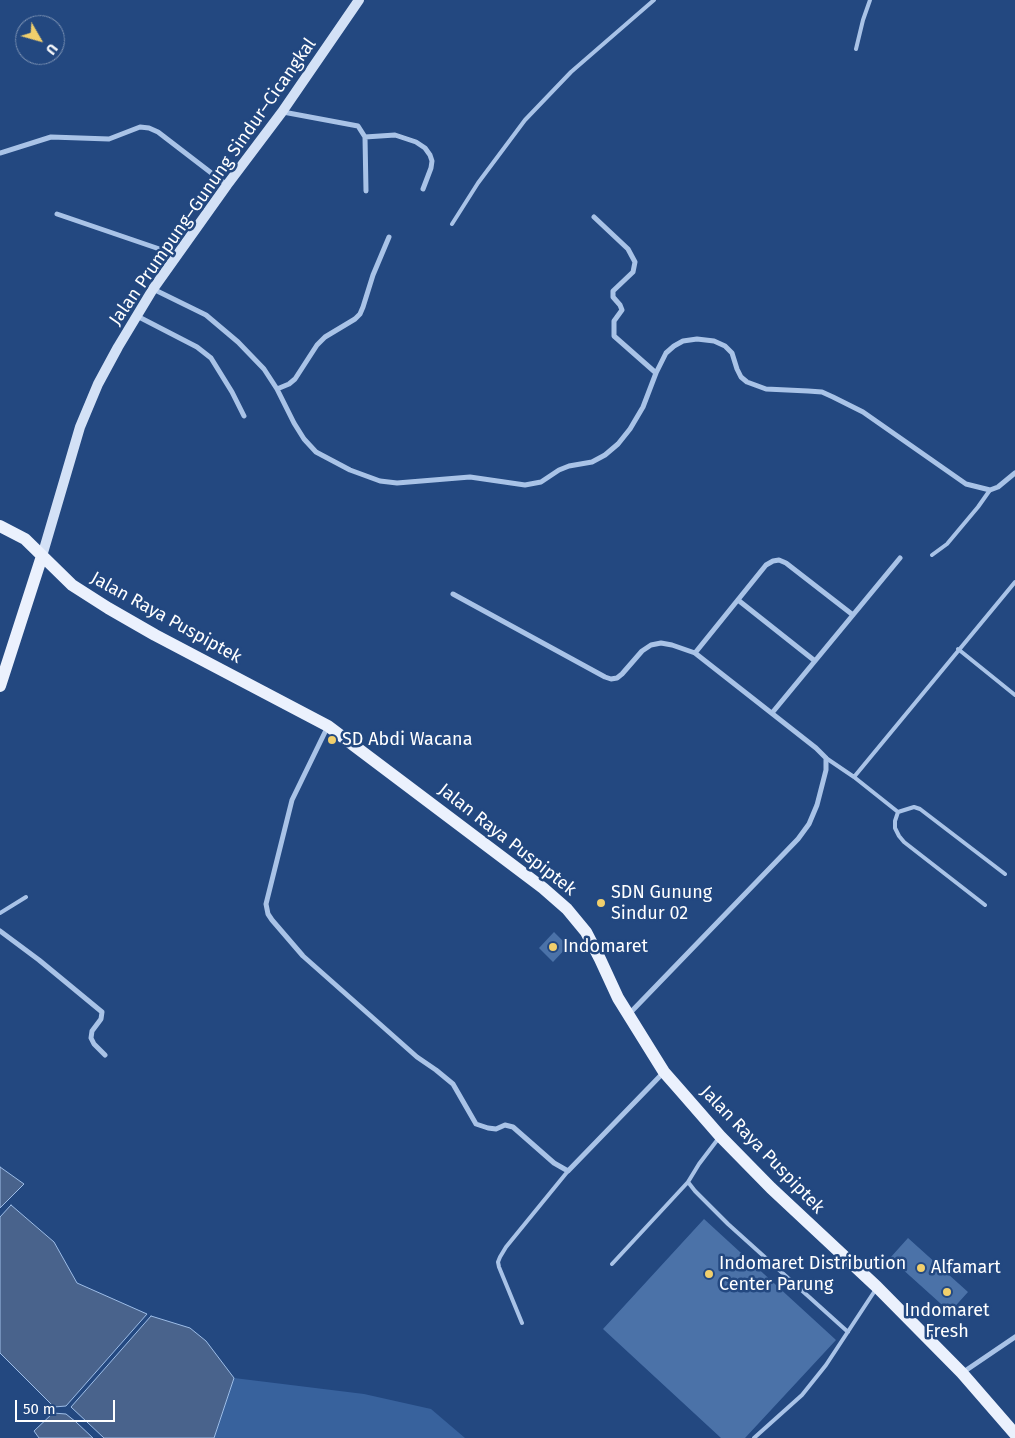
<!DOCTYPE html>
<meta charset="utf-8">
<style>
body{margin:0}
#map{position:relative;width:1015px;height:1438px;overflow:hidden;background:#234880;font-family:"Fira Sans",sans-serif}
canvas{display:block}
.north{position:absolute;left:15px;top:15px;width:50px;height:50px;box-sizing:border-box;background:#234880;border:1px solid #7b91b3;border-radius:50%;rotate:128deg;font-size:14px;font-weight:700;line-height:20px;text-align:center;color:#fff}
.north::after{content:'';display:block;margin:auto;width:18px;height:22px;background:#f1cf6c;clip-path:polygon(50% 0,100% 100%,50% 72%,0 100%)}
.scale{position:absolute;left:15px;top:1400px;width:100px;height:22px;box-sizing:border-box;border:2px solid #fff;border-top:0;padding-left:6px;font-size:15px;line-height:18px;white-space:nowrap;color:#fff;-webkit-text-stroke:4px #234880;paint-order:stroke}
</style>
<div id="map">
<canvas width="1015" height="1438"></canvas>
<div class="north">U</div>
<div class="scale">50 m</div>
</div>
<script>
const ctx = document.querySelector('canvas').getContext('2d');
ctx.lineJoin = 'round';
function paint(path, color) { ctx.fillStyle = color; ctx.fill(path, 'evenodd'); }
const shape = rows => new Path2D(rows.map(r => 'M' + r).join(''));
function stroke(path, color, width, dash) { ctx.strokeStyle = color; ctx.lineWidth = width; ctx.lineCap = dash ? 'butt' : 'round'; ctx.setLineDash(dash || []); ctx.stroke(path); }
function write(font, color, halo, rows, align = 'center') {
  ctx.font = font + ' "Fira Sans",sans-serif'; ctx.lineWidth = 5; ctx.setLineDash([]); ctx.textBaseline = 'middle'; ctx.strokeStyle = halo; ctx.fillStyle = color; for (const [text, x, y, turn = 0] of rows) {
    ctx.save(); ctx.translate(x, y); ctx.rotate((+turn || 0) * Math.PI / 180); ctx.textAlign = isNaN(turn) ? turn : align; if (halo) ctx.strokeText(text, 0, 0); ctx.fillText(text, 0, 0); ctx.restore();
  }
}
const green = shape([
 [234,1378,364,1394,431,1409,465,1438,214,1438]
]);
const water = shape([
 [0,1167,24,1184,0,1208,0,1167],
 [11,1205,54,1242,77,1283,147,1314,66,1406,54,1407,0,1353,0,1217,11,1205],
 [151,1316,190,1328,206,1341,234,1378,214,1438,104,1438,71,1407,151,1316],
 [53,1413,66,1414,76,1422,93,1438,39,1438,34,1431,53,1413]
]);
const building = shape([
 [554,932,568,946,553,962,539,948],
 [704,1219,836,1340,745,1438,721,1438,603,1329],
 [908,1238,968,1292,950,1312,890,1258]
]);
const lane = shape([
 [856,49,863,20,870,0],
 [452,224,478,183,525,120,571,72,654,0],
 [932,555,947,544,978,507,990,490],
 [958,649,1015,695],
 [826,758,854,777,898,812,914,807,920,809,1005,874],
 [854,777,1015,582],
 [898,812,895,821,895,828,899,836,904,842,985,905],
 [0,913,26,897],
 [718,1139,699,1164,688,1182,695,1191,728,1224,848,1332],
 [612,1264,688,1182],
 [522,1323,499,1267,498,1262,500,1257,506,1247,568,1171],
 [754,1438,802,1395,826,1365,876,1289]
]);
const street = shape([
 [283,112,358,126,365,137,366,191],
 [365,137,395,135,416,142,425,148,430,155,432,161,431,168,423,189],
 [0,153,51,137,109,139,140,127,149,128,158,132,227,185],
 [57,214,177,255],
 [594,217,628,249,635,262,633,272,613,291,613,297,620,305,622,310,614,321,614,336,656,373],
 [153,289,206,315,238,342,264,369,277,389,294,423,304,439,316,452,350,470,380,481,397,483,470,477,525,485,541,482,559,470,569,466,592,462,605,455,618,444,630,429,643,407,656,373,666,353,674,346,683,341,697,339,714,341,725,346,732,353,737,369,741,377,747,382,766,389,808,391,822,392,833,397,863,412,966,484,990,490,998,487,1015,473],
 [137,316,197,347,211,358,232,392,244,416],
 [277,389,289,384,295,379,317,345,325,337,355,319,360,314,363,307,373,275,389,237],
 [453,594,605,677,611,679,617,678,622,674,642,651,651,645,661,643,672,645,695,653,816,748,826,758,826,770,817,805,809,824,798,839,629,1014],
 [738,600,815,661],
 [695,653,766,565,773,561,779,560,786,563,853,615],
 [772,713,900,558],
 [328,726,292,800,266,904,268,914,272,920,303,956,417,1057,436,1070,453,1084,476,1124,488,1128,496,1129,505,1125,513,1127,554,1163,568,1171,663,1073],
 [0,931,39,960,102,1012,101,1019,92,1031,91,1038,94,1044,105,1055],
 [962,1373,1015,1337]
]);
const secondary = shape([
 [42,556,80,427,98,384,118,347,153,289,227,185,282,112,359,0]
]);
const primary = shape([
 [0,526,25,539,72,585,108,608,155,635,328,726,543,888,567,909,586,932,600,959,618,998,664,1072,679,1089,720,1136,771,1188,877,1287,962,1373,1015,1434],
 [0,686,42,556]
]);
const markers = [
 [332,740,5,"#f1cf6c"],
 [601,903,5,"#f1cf6c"],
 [553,947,5,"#f1cf6c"],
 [921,1268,5,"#f1cf6c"],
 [709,1274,5,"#f1cf6c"],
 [947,1292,5,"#f1cf6c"]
];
const streetNames = [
 ["Jalan Prumpung–Gunung Sindur–Cicangkal",213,182,-55],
 ["Jalan Raya Puspiptek",166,618,29],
 ["Jalan Raya Puspiptek",507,840,38],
 ["Jalan Raya Puspiptek",762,1150,46]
];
const poiNames = [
 ["SD Abdi Wacana",342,740],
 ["SDN Gunung",611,893],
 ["Sindur 02",611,914],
 ["Indomaret",563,947],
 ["Indomaret Distribution",719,1264],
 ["Center Parung",719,1285],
 ["Alfamart",931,1268],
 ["Indomaret",947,1311,"center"],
 ["Fresh",947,1332,"center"]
];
paint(green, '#38629d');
paint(water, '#49638c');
stroke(water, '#9dbde7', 1);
paint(building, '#4b72a8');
stroke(lane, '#a9c3e7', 4);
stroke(street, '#a9c3e7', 5);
stroke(secondary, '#d3e1f6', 10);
stroke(primary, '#ebf1fd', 12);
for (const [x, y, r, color] of markers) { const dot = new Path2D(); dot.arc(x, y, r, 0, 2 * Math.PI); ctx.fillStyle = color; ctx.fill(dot); stroke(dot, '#234880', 2); }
write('18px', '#fff', '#234880', streetNames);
write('18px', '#fff', '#234880', poiNames, 'left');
</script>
